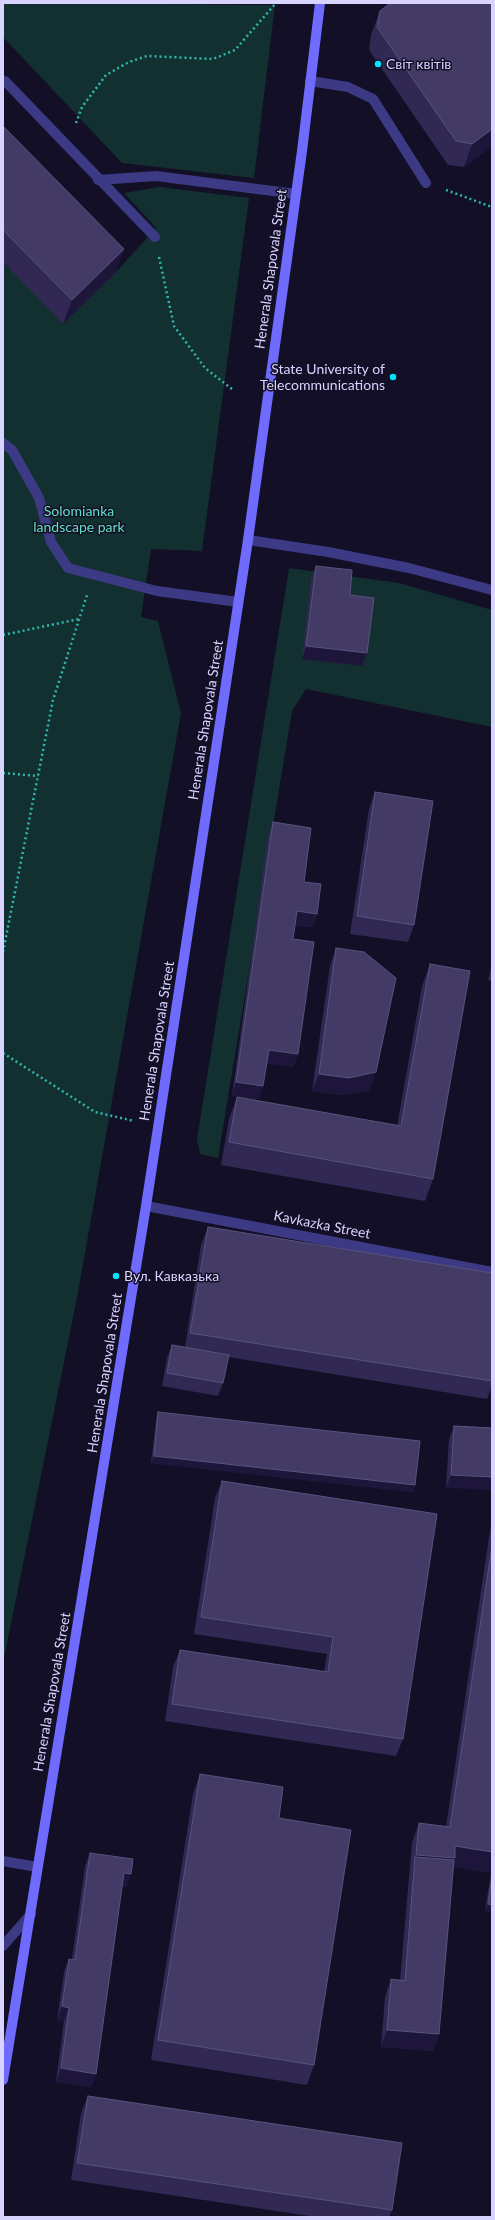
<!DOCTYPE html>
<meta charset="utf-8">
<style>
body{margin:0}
#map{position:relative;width:495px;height:2220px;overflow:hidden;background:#130f26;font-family:Lato,sans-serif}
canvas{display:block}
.frame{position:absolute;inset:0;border:4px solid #d9d4ff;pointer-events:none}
</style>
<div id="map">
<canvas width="495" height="2220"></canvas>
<div class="frame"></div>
</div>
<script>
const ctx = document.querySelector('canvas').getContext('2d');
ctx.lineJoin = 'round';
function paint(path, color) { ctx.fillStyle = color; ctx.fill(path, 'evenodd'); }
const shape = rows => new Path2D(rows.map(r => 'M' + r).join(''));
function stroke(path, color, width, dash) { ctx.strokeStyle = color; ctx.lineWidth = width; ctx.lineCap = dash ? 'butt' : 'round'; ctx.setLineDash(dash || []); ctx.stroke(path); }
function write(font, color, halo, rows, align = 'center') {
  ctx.font = font + ' Lato,sans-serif'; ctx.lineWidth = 3; ctx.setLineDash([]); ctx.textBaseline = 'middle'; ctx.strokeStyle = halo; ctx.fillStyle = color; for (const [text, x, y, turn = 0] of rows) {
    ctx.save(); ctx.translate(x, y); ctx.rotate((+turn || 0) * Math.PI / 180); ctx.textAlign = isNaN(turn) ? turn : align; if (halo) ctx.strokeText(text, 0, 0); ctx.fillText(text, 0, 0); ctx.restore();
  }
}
const green = shape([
 [3,3,275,5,254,178,122,163,3,37],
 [160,187,249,198,202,551,151,549,141,617,158,621,181,713,77,1298,3,1663,3,262,63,323,115,273,156,228,124,193],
 [289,568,399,583,492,610,492,727,306,689,292,711,218,1158,200,1154,197,1139]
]);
const path = shape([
 [76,123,82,107,106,75,129,62,147,56,213,59,235,50,276,3],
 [446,190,492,207],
 [159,257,174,326,205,368,232,389],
 [3,635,79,619],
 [3,773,38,776],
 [3,952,53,700,87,595],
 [3,1053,95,1112,134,1121]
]);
const lane = shape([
 [5,81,155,237],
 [310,81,348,87,373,99,426,183],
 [98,180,156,176,296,194],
 [3,443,12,450,39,498,51,542,68,568,157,591,238,602],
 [248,540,328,552,409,568,492,590],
 [3,1861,37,1867],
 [3,1946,31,1914]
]);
const street = shape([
 [146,1206,492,1272]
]);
const secondary = shape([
 [3,2080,146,1206,248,540,302,151,320,3]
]);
const wall = shape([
 [492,3,492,146,464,167,448,165,369,50,371,35,380,11],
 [3,126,124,249,115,273,63,324,3,262],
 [316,566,350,595,362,666,302,659,311,579],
 [375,792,414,925,408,942,350,934,369,809],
 [273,822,304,882,317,914,312,927,295,925,293,939,298,1054,293,1067,267,1063,259,1099,232,1096,268,835],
 [336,948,370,1090,343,1095,312,1091,330,966],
 [430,964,433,1179,425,1201,221,1165,229,1119,237,1097,397,1126,422,986],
 [492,964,492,981,488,980],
 [208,1227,492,1273,492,1386,487,1399,228,1357,223,1383,218,1396,162,1386,167,1358,172,1345,185,1347,201,1245],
 [158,1412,415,1485,413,1492,151,1463,156,1420],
 [454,1426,492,1428,446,1488,449,1439],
 [222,1481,437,1514,403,1739,396,1756,165,1721,173,1667,180,1650,324,1672,327,1654,194,1634,215,1498],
 [492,1517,492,1912,485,1911,491,1872,453,1867,439,2034,433,2051,381,2047,385,1997,391,1979,400,1980,412,1843,419,1823,446,1827],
 [200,1774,279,1818,314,2065,307,2085,151,2060,193,1794],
 [90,1853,127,1887,122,1886,96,2074,91,2087,56,2082,64,2021,57,2020,64,1972,69,1959,72,1959,85,1866],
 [88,2096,392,2210,389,2217,316,2217,71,2180,81,2113]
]);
const shadedWall = shape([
 [492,129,492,146,464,167,472,144],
 [124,249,115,273,63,324,72,300],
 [306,646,367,653,362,666,302,659],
 [297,911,317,914,312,927,292,924],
 [269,1050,298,1054,293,1067,264,1063],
 [376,1072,370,1090,343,1095,312,1091,319,1074],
 [236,1082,263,1086,259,1099,232,1096],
 [154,1456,415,1485,413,1492,151,1463],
 [451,1475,492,1477,492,1490,446,1488],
 [455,1846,492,1852,492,1870,491,1873,451,1867,415,1857,416,1855],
 [124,1873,131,1874,127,1887,119,1886],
 [488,1904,492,1905,492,1912,485,1911],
 [62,2006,69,2008,64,2021,57,2020],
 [387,2030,439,2034,433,2051,381,2047],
 [61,2068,96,2074,91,2087,56,2082]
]);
const building = shape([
 [390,3,492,3,492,129,472,144,456,141,377,27,380,11,390,3],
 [3,126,124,249,72,300,3,230,3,126],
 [316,566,352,570,350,595,374,598,367,653,306,646,316,566],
 [375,792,433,801,414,925,357,916,375,792],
 [273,822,311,828,304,882,321,884,317,914,297,911,293,939,314,942,298,1054,269,1050,263,1086,236,1082,273,822],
 [336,948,364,952,396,978,376,1072,349,1078,319,1074,336,948],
 [430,964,470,971,433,1179,229,1142,237,1097,401,1126,430,964],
 [208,1227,492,1273,492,1381,190,1333,208,1227],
 [172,1345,229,1355,223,1383,167,1373,172,1345],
 [158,1412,420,1441,415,1485,154,1456,158,1412],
 [454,1426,492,1428,492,1477,451,1475,454,1426],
 [222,1481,437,1514,403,1739,172,1704,180,1650,328,1672,333,1637,201,1617,222,1481],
 [492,1546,492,1852,455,1846,455,1858,416,1855,419,1823,450,1827,492,1546],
 [200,1774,283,1787,279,1818,351,1830,314,2065,158,2040,200,1774],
 [90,1853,133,1859,131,1874,124,1873,96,2074,61,2068,69,2008,62,2006,69,1959,75,1960,90,1853],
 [415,1857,454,1860,439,2034,387,2030,391,1979,405,1981,415,1857],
 [492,1876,492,1905,488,1904,492,1876],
 [88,2096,402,2143,392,2210,77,2163,88,2096]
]);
const markers = [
 [378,64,4,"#00e5ff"],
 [393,377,4,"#00e5ff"],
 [116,1276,4,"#00e5ff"]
];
const poiNames = [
 ["Світ квітів",386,64],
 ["State University of",385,369,"right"],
 ["Telecommunications",385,385,"right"],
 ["Вул. Кавказька",124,1276]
];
const streetNames = [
 ["Henerala Shapovala Street",271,269,-82],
 ["Henerala Shapovala Street",206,720,-81],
 ["Henerala Shapovala Street",157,1041,-81],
 ["Kavkazka Street",322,1225,11],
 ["Henerala Shapovala Street",105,1373,-81],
 ["Henerala Shapovala Street",52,1692,-80]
];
const parkNames = [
 ["Solomianka",79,511],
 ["landscape park",79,527]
];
paint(green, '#12302f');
stroke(path, '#2fb8b0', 2.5, [2, 3]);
stroke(lane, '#3d3a85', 10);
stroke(street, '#3d3a85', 10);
stroke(secondary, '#6f6bff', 10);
paint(wall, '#312854');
paint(shadedWall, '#1d163a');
paint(building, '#433a66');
stroke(building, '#5a527e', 1);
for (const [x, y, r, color] of markers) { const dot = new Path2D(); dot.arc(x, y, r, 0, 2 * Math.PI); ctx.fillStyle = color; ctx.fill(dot); stroke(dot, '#130f26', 1.5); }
write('14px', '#d9d4ff', '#130f26', poiNames, 'left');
write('14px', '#d9d4ff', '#130f26', streetNames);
write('14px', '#5fe0c0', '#130f26', parkNames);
</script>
